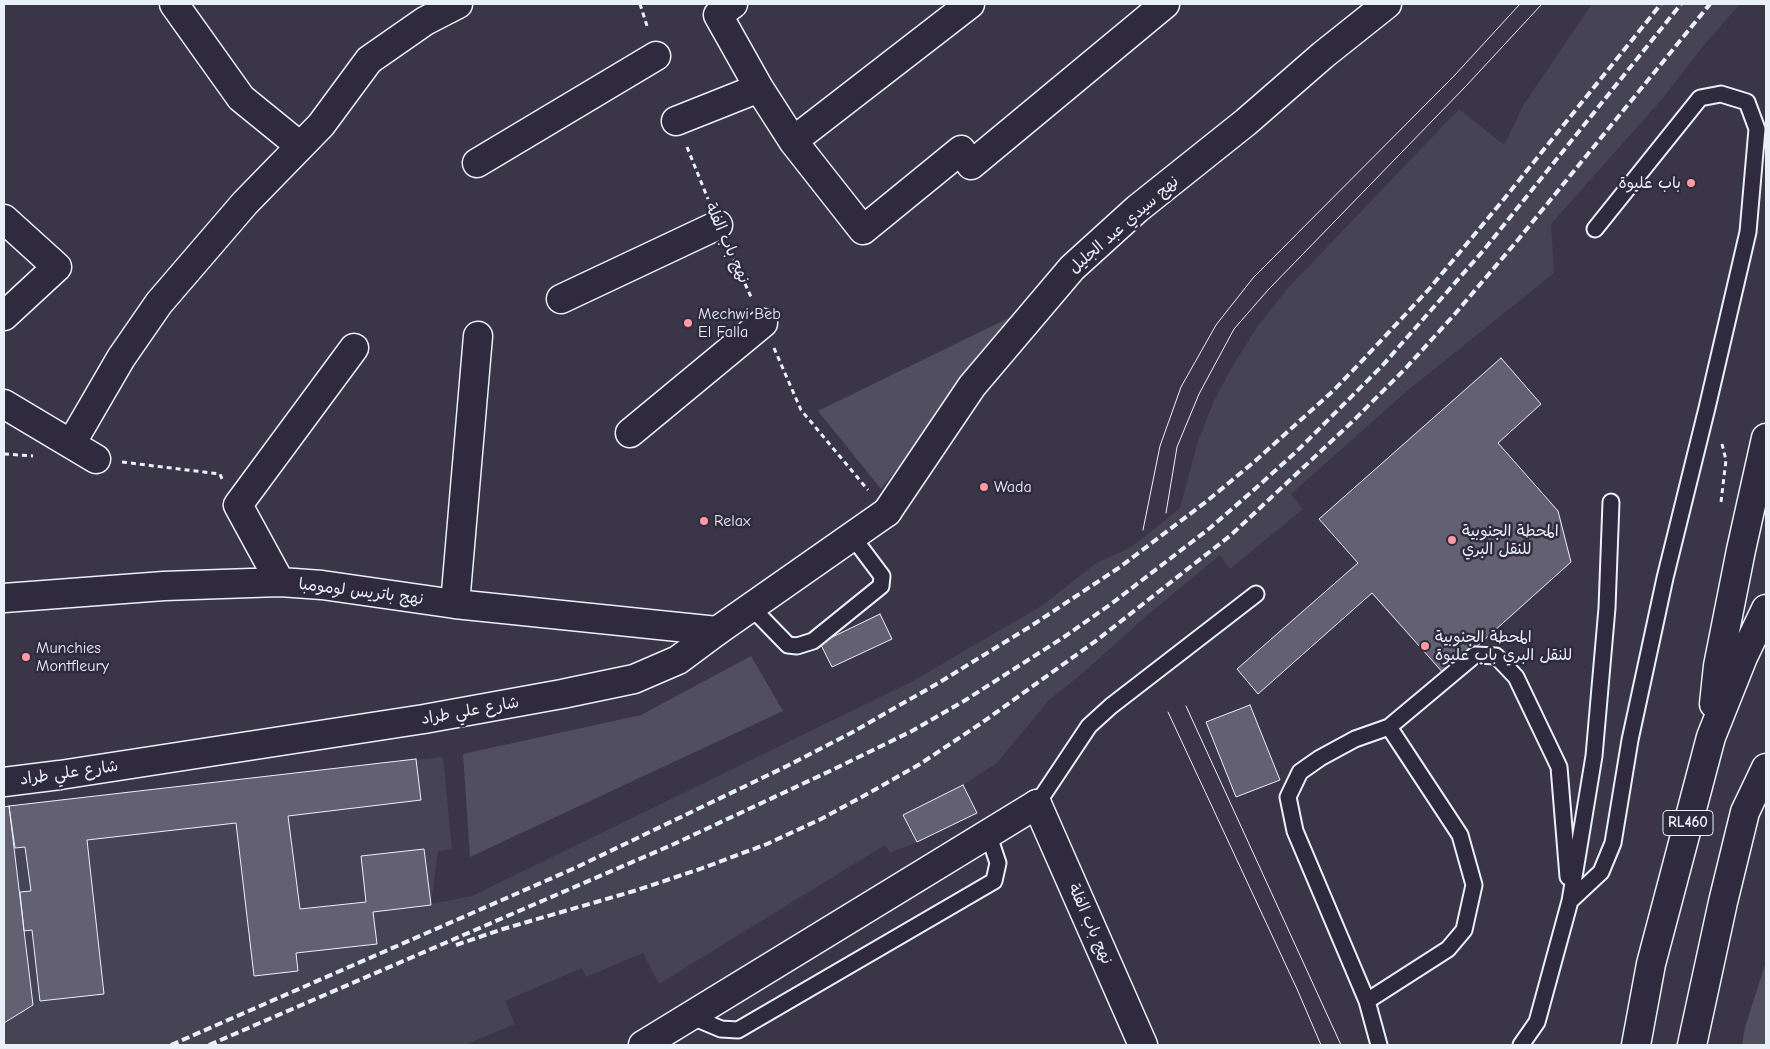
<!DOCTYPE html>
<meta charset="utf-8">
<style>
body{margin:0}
#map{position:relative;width:1770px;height:1049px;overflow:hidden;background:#3a3648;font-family:"Comic Neue",sans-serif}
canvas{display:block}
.frame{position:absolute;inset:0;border:5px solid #e8f1f8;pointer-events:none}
</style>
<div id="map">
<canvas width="1770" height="1049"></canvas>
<div class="frame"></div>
</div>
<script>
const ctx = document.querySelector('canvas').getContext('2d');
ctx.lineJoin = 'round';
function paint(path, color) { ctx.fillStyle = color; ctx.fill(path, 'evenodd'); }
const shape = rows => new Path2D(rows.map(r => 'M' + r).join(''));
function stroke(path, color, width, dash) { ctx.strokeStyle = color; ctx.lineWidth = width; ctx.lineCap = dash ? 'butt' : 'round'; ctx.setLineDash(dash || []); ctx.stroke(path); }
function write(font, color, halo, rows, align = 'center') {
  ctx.font = font + ' "Comic Neue","Playpen Sans Arabic",sans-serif'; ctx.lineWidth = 5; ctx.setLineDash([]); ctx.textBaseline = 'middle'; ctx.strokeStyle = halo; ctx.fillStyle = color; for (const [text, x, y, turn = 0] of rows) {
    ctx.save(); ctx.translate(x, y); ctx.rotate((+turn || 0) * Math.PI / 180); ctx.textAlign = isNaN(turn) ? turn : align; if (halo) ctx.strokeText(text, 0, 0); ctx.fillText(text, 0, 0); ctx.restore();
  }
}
const built = shape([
 [1592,4,1740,4,1704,45,1663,98,1551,224,1554,273,1407,391,1291,494,1303,509,1230,569,1220,555,1144,618,1084,672,1048,701,997,763,963,785,903,815,917,842,890,853,885,845,659,984,643,953,586,977,582,968,505,1001,515,1024,465,1045,4,1045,4,807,443,757,452,849,438,851,431,904,472,896,911,682,1043,605,1096,563,1132,547,1180,508,1198,441,1214,401,1233,365,1258,326,1286,290,1459,109,1504,145,1524,104]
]);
const green = shape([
 [1023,311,881,489,818,411],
 [751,656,783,711,470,857,463,754,641,715],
 [1766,962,1766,1045,1742,1045,1745,1027]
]);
const building = shape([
 [1501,358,1541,404,1498,443,1558,511,1571,562,1445,675,1372,593,1258,694,1237,669,1358,563,1319,519,1501,358],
 [880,614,892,639,832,667,820,643,880,614],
 [1250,705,1280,780,1236,797,1206,722,1250,705],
 [416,759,421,800,288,816,300,909,366,902,361,856,424,849,431,905,373,912,377,944,296,953,298,971,254,976,236,823,87,840,104,994,40,1001,32,930,24,931,20,892,31,891,25,847,15,848,9,806,416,759],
 [963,785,977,813,917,842,903,815,963,785],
 [9,806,33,1005,4,1023,4,807,9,806]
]);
const path = shape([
 [640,4,648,29],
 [687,147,708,199],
 [730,251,752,299],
 [774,348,801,410,868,490],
 [4,454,33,456],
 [122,462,220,474,222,479],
 [1721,502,1726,460,1722,444]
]);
const lane = shape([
 [751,607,788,645,797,646,813,641,881,586,882,576,852,536],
 [1389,727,1475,655,1496,656,1516,677,1559,767,1568,877],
 [1037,804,1089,726,1111,706,1256,594],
 [1570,901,1601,872,1613,843,1630,740,1665,578,1707,408,1748,232,1757,129,1747,102,1721,94,1700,98,1595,229],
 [1367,1001,1448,949,1464,930,1474,885,1460,835,1389,727,1355,739,1320,758,1300,772,1288,797,1295,831,1367,1001,1379,1045],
 [690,1016,721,1029,738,1030,994,881,998,863,988,833],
 [1521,1045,1537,1022,1570,901,1594,756,1607,608,1611,502]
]);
const street = shape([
 [174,4,241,98,300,146],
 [733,4,718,15,759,88,793,141,863,230,961,150,971,165,1165,4],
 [676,121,759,88],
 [793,141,970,4],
 [477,163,656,56],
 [4,219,57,267,4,316],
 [561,299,718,225],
 [4,404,96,459],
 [630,433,763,323],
 [71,444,121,358,159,303,245,203,321,125,369,60,425,21,458,4],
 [887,512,972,386,1072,268,1137,209,1246,122,1323,55,1387,4],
 [280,582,238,505,354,348],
 [4,598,164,586,280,582,322,585,455,604,717,631],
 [455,604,478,336],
 [643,1045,1037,804]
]);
const secondary = shape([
 [4,782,60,775,424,719,562,694,634,679,678,660,717,631,887,512],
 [1037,804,1143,1045]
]);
const primary = shape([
 [1714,704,1718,666,1741,550,1766,438],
 [1636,1045,1651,964,1711,737,1743,657,1766,609],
 [1692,1045,1723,902,1745,812,1766,768]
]);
const tram = shape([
 [1166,513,1177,447,1199,394,1234,329,1268,290,1466,86,1542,4],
 [1143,530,1160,446,1181,387,1216,325,1253,278,1454,76,1520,4],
 [1186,706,1341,1045],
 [1168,712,1297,989,1321,1045]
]);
const rail = shape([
 [456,945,503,929,634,891,700,869,767,844,821,819,869,793,920,764,980,724,1097,640,1231,535,1352,422,1405,369,1454,315,1517,241,1710,4],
 [171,1045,575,868,787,766,851,733,940,682,1031,626,1120,567,1207,501,1254,462,1333,391,1361,362,1430,288,1504,199,1661,4],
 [209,1045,674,844,830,771,912,731,964,701,1064,637,1111,604,1210,528,1256,488,1297,451,1382,366,1483,251,1681,4]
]);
const markers = [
 [1691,183,5,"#ff9aa2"],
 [688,323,5,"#ff9aa2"],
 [984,487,5,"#ff9aa2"],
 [704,521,5,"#ff9aa2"],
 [1452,540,5,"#ff9aa2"],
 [1425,646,5,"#ff9aa2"],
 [26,657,5,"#ff9aa2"]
];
const shields = [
 [1688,823,50]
];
const shieldNames = [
 ["RL460",1688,823]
];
const poiNames = [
 ["باب عليوة",1681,183,"right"],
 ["Mechwi Beb",698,314],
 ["El Falla",698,332],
 ["Wada",994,487],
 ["Relax",714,521],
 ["المحطة الجنوبية",1462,531],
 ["للنقل البري",1462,549],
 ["المحطة الجنوبية",1435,637],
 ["للنقل البري باب عليوة",1435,655],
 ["Munchies",36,648],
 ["Montfleury",36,666]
];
const streetNames = [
 ["نهج سيدي عبد الجليل",1124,225,-41],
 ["نهج باب الفلة",727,243,66],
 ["نهج باتريس لومومبا",361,592,7],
 ["شارع علي طراد",470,711,-10],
 ["شارع علي طراد",69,773,-8],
 ["نهج باب الفلة",1090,924,66]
];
paint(built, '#464354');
paint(green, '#504e5f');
paint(building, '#636171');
stroke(building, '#e8f1f8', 1);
stroke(lane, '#e8f1f8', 19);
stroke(street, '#e8f1f8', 31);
stroke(secondary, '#e8f1f8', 31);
stroke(primary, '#e8f1f8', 31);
stroke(path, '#e8f1f8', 3, [5, 4]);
stroke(lane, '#2f2a3d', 15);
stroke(street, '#2f2a3d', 28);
stroke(secondary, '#2f2a3d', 28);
stroke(primary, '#2f2a3d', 28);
stroke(tram, '#e8f1f8', 1);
stroke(rail, '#e8f1f8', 4, [8, 4]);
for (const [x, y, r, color] of markers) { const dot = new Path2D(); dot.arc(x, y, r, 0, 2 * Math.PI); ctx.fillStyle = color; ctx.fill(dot); stroke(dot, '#2f2a3d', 2); }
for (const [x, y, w] of shields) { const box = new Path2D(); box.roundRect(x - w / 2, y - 12.5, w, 25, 4); ctx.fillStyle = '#2f2a3d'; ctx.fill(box); stroke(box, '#e8f1f8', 1); }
write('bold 15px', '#e8f1f8', null, shieldNames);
write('16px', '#e8f1f8', '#2f2a3d', poiNames, 'left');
write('16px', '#e8f1f8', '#2f2a3d', streetNames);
</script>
